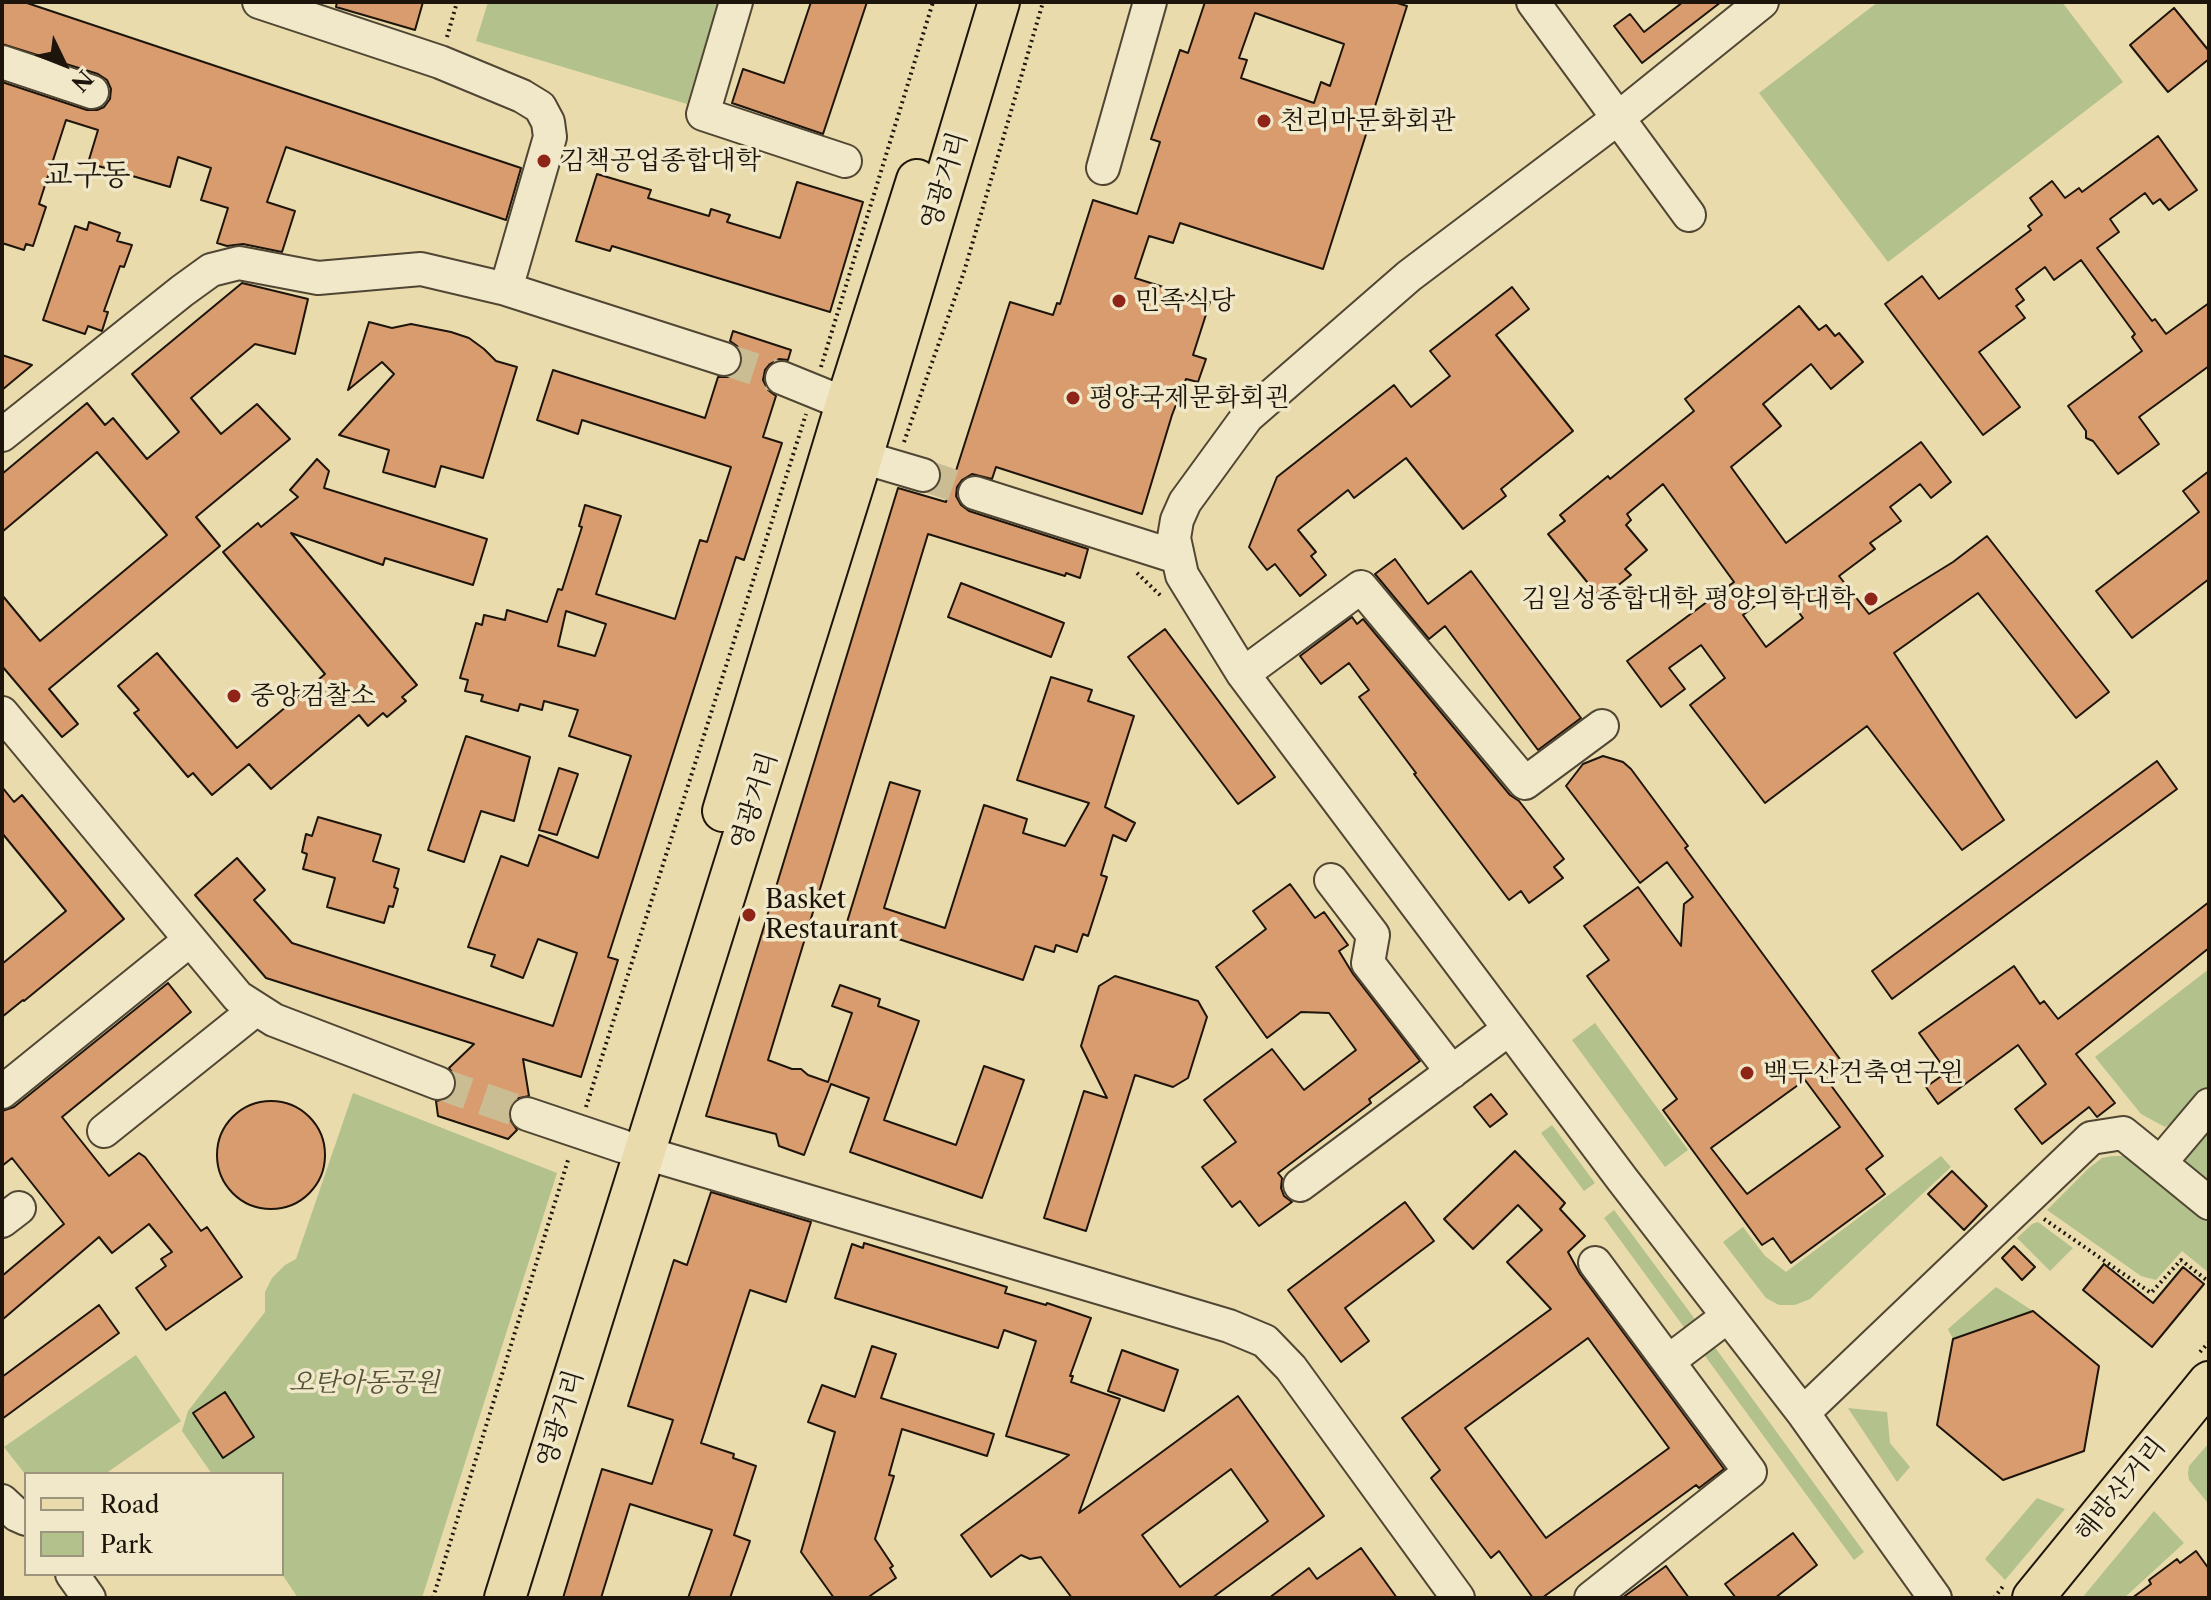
<!DOCTYPE html>
<meta charset="utf-8">
<style>
body{margin:0}
#map{position:relative;width:2211px;height:1600px;overflow:hidden;background:#e9dbac;font-family:"Libre Caslon Text",serif}
canvas{display:block}
.frame{position:absolute;inset:0;border:4px solid #1d150b;pointer-events:none}
.legend{position:absolute;left:24px;top:1472px;width:260px;height:104px;box-sizing:border-box;background:#f1e8c9;border:2px solid #9c947d;margin:0;padding:10px 14px;list-style:none;font-size:24px;color:#1d150b}
.legend li{display:flex;align-items:center;gap:16px;height:40px}
.legend b{width:40px;border:2px solid #9c947d}
.north{position:absolute;left:24px;top:24px;width:80px;height:80px;-webkit-text-stroke:6px #f1e8c9;paint-order:stroke;rotate:133deg;font-size:22px;font-weight:700;line-height:32px;text-align:center;color:#1d150b}
.north::after{content:'';display:block;margin:auto;width:28px;height:36px;background:#1d150b;clip-path:polygon(50% 0,100% 100%,50% 72%,0 100%)}
</style>
<div id="map">
<canvas width="2211" height="1600"></canvas>
<div class="frame"></div>
<ul class="legend">
<li><b style="height:10px;background:#e9dbac"></b>Road</li>
<li><b style="height:22px;background:#b3c18c"></b>Park</li>
</ul>
<div class="north">N</div>
</div>
<script>
const ctx = document.querySelector('canvas').getContext('2d');
ctx.lineJoin = 'round';
function paint(path, color) { ctx.fillStyle = color; ctx.fill(path, 'evenodd'); }
const shape = rows => new Path2D(rows.map(r => 'M' + r).join(''));
function stroke(path, color, width, dash) { ctx.strokeStyle = color; ctx.lineWidth = width; ctx.lineCap = dash ? 'butt' : 'round'; ctx.setLineDash(dash || []); ctx.stroke(path); }
function write(font, color, halo, rows, align = 'center') {
  ctx.font = font + ' "Libre Caslon Text","Noto Serif KR",serif'; ctx.lineWidth = 7; ctx.setLineDash([]); ctx.textBaseline = 'middle'; ctx.strokeStyle = halo; ctx.fillStyle = color; for (const [text, x, y, turn = 0] of rows) {
    ctx.save(); ctx.translate(x, y); ctx.rotate((+turn || 0) * Math.PI / 180); ctx.textAlign = isNaN(turn) ? turn : align; if (halo) ctx.strokeText(text, 0, 0); ctx.fillText(text, 0, 0); ctx.restore();
  }
}
const green = shape([
 [488,2,718,2,687,104,476,41],
 [1878,2,2062,2,2123,82,1888,262,1759,93],
 [2209,969,2209,1086,2185,1115,2165,1127,2141,1114,2095,1057],
 [1595,1023,1688,1150,1665,1167,1572,1040],
 [353,1093,557,1173,422,1598,298,1598,282,1574,282,1474,212,1474,182,1431,188,1411,265,1312,265,1292,272,1278,285,1265,296,1259],
 [2209,1116,2209,1193,2181,1170,2179,1153],
 [1552,1125,1595,1183,1584,1191,1541,1133],
 [1941,1156,1951,1167,1810,1299,1795,1305,1779,1305,1766,1298,1723,1242,1743,1227,1765,1256,1786,1272],
 [2112,1156,2125,1156,2140,1165,2209,1220,2209,1273,2182,1251,2156,1280,2141,1276,2047,1210,2089,1168,2102,1158],
 [1614,1210,1697,1322,1686,1330,1604,1218],
 [2038,1222,2073,1248,2050,1271,2017,1238,2032,1224],
 [1996,1287,2033,1311,1953,1339,1948,1329],
 [1711,1342,1864,1552,1854,1560,1700,1349],
 [136,1355,181,1421,105,1474,25,1474,4,1447],
 [1848,1408,1887,1412,1890,1443,1910,1467,1897,1482],
 [2209,1443,2209,1500,2207,1502,2189,1480,2188,1473,2189,1466],
 [2037,1498,2065,1509,2005,1580,1985,1559],
 [2154,1511,2184,1543,2124,1598,2082,1598]
]);
const building = shape([
 [2,2,24,2,521,168,506,220,286,147,267,202,295,211,282,252,243,244,227,246,217,243,228,208,201,200,211,168,178,157,170,187,88,163,98,130,66,120,39,204,46,207,33,246,26,244,24,250,2,243,2,82,87,110,97,110,104,107,110,99,111,89,107,80,98,74,2,44,2,2],
 [337,2,423,2,415,30,336,7,337,2],
 [811,2,867,2,823,134,732,103,743,69,784,83,811,2],
 [1205,2,1394,2,1407,6,1323,269,1180,223,1173,243,1149,236,1135,278,1210,302,1193,355,1206,359,1198,382,1186,379,1172,415,1142,514,996,467,992,479,972,474,962,480,957,487,956,496,961,505,969,511,1088,549,1080,578,1066,573,1065,576,928,534,768,1060,792,1069,801,1069,808,1075,828,1082,852,1013,832,1006,840,985,880,999,878,1006,919,1021,884,1120,956,1145,984,1066,1024,1080,982,1198,850,1152,869,1098,831,1084,804,1155,779,1146,776,1134,706,1116,898,488,946,502,1010,302,1053,315,1057,303,1060,304,1093,200,1137,214,1160,142,1151,139,1180,50,1188,53,1205,2],
 [1255,13,1344,44,1330,86,1321,82,1314,103,1241,78,1247,60,1239,58,1255,13],
 [1683,2,1721,2,1642,63,1614,26,1630,14,1644,32,1683,2],
 [2174,8,2209,51,2209,59,2168,92,2130,45,2174,8],
 [2158,136,2197,190,2169,210,2160,199,2153,204,2145,193,2110,219,2119,232,2097,248,2152,321,2155,319,2166,334,2209,303,2209,366,2139,417,2159,444,2118,474,2093,441,2086,438,2086,431,2068,406,2142,351,2132,337,2135,334,2081,260,2054,280,2045,267,2016,289,2024,300,2016,306,2025,318,1979,352,2020,407,1983,435,1885,304,1922,276,1939,299,2031,230,2028,226,2042,215,2030,198,2052,181,2065,198,2079,188,2082,192,2158,136],
 [597,174,651,190,648,198,709,216,711,209,730,215,727,222,780,238,797,182,863,202,830,312,612,246,610,251,576,241,597,174],
 [89,222,120,233,117,241,132,245,124,267,120,266,104,311,108,312,102,331,88,326,85,334,43,320,75,226,87,230,89,222],
 [242,283,308,299,295,354,255,344,191,398,221,434,257,404,290,439,196,517,220,546,49,689,78,724,62,737,2,666,2,595,40,641,167,535,97,452,2,532,2,474,87,403,105,425,113,418,147,459,179,432,132,374,242,283],
 [1512,287,1529,309,1496,335,1573,431,1501,489,1506,496,1463,529,1406,458,1354,498,1348,490,1298,530,1316,552,1311,556,1326,575,1300,596,1275,564,1267,570,1249,547,1277,477,1394,385,1411,407,1450,376,1430,351,1512,287],
 [1799,306,1819,330,1826,325,1835,336,1839,333,1863,362,1831,389,1811,364,1763,404,1781,426,1731,467,1786,543,1921,442,1951,482,1931,498,1920,484,1890,507,1901,521,1870,543,1875,549,1839,576,1869,614,1953,562,1987,536,2109,692,2076,718,1978,593,1894,653,2004,820,1962,850,1867,726,1765,803,1690,705,1725,678,1701,645,1669,668,1685,689,1661,707,1627,661,1734,582,1663,484,1627,514,1631,520,1626,525,1647,550,1625,569,1631,575,1601,599,1548,534,1565,521,1560,515,1608,476,1610,479,1694,411,1685,399,1799,306],
 [1780,587,1803,618,1766,647,1743,615,1780,587],
 [369,322,392,328,411,324,451,332,469,338,484,349,496,361,517,367,483,478,441,466,435,487,383,472,389,450,339,435,394,374,382,362,348,390,369,322],
 [733,331,791,350,788,360,779,359,770,364,765,370,763,380,768,390,776,396,763,437,782,443,744,560,736,557,608,957,618,960,581,1077,523,1059,529,1096,515,1099,509,1107,509,1118,517,1130,508,1139,438,1116,436,1101,449,1098,456,1089,457,1079,449,1068,474,1044,266,978,195,895,237,858,265,890,254,900,292,943,553,1026,577,953,538,939,523,978,491,966,495,955,468,947,501,856,528,866,539,835,598,858,631,756,569,736,578,710,544,701,542,710,520,704,518,711,481,701,483,695,465,691,468,680,460,678,476,623,482,625,484,615,505,620,507,610,547,622,558,589,562,590,582,527,579,526,585,505,621,516,596,594,675,619,700,540,707,542,731,467,582,420,578,434,537,420,553,370,705,418,718,377,729,377,736,374,742,366,742,354,737,346,730,341,733,331],
 [566,611,606,624,595,656,558,646,566,611],
 [2,355,32,365,2,390,2,355],
 [317,459,329,471,324,488,487,539,473,585,385,558,383,565,291,533,417,685,402,697,406,701,387,717,383,713,368,726,359,715,271,789,249,764,212,795,193,773,188,777,134,713,139,710,118,686,157,653,237,748,325,674,223,552,258,523,261,527,298,497,290,490,317,459],
 [2209,471,2209,579,2132,638,2096,591,2199,512,2183,491,2209,471],
 [1395,559,1428,604,1471,571,1581,718,1538,750,1445,626,1429,639,1375,574,1395,559],
 [961,583,1064,623,1051,657,948,617,961,583],
 [1352,617,1357,624,1363,619,1510,795,1519,801,1564,859,1554,867,1563,878,1529,903,1521,891,1509,900,1414,774,1416,773,1359,697,1369,690,1349,663,1321,684,1300,656,1352,617],
 [1165,629,1275,777,1238,804,1128,657,1165,629],
 [1051,677,1092,690,1088,701,1134,716,1105,807,1135,823,1126,841,1113,835,1101,875,1107,877,1088,936,1083,934,1077,952,1056,945,1054,952,1035,946,1023,980,847,922,890,782,920,791,884,908,945,928,984,805,1027,819,1023,833,1065,846,1089,803,1017,780,1051,677],
 [466,736,530,757,514,821,481,811,464,862,428,850,466,736],
 [1603,756,1623,762,1631,769,1688,846,1685,848,1845,1066,1827,1080,1883,1156,1866,1169,1885,1194,1791,1263,1773,1238,1762,1245,1663,1110,1677,1099,1587,976,1609,960,1584,926,1638,887,1681,946,1684,904,1693,897,1667,862,1640,883,1566,786,1583,764,1603,756],
 [1805,1080,1840,1127,1747,1194,1711,1148,1805,1080],
 [2157,761,2177,789,1892,999,1872,971,2157,761],
 [559,768,578,774,557,835,539,830,559,768],
 [2,787,14,802,22,795,124,919,24,1001,23,1000,2,1017,2,964,66,911,2,833,2,787],
 [318,817,381,835,373,861,399,869,394,887,398,889,393,907,389,906,384,923,327,907,335,878,303,869,307,854,302,852,306,834,312,836,318,817],
 [1290,884,1315,918,1324,912,1348,945,1339,951,1353,974,1420,1061,1369,1099,1371,1103,1278,1173,1282,1178,1281,1188,1284,1196,1292,1202,1259,1226,1240,1201,1232,1207,1202,1167,1236,1142,1204,1100,1272,1049,1304,1090,1356,1050,1329,1013,1301,1012,1267,1038,1216,967,1266,929,1253,911,1290,884],
 [2209,902,2209,948,2076,1054,2115,1103,2097,1117,2089,1107,2042,1144,2015,1109,2046,1084,2018,1045,1938,1104,1926,1087,1947,1072,1919,1033,2014,966,2040,1004,2044,1001,2058,1019,2209,902],
 [1115,976,1198,1001,1207,1017,1188,1078,1173,1087,1135,1075,1086,1231,1044,1218,1084,1091,1107,1098,1081,1046,1099,986,1115,976],
 [168,983,191,1012,62,1117,109,1176,139,1153,145,1157,201,1231,207,1227,242,1277,166,1330,136,1288,166,1266,161,1259,172,1252,149,1224,112,1253,99,1237,2,1320,2,1276,64,1224,12,1158,2,1166,2,1111,14,1107,168,983],
 [1491,1094,1507,1114,1490,1127,1474,1107,1491,1094],
 '217 1155a54 54 0 1 1 108 0a54 54 0 1 1-108 0Z',
 [1515,1151,1565,1203,1560,1209,1585,1236,1568,1252,1580,1274,1724,1469,1699,1488,1696,1485,1542,1598,1533,1598,1499,1551,1491,1558,1431,1478,1440,1470,1402,1418,1551,1309,1507,1262,1542,1230,1518,1205,1473,1249,1444,1219,1515,1151],
 [1588,1338,1669,1448,1546,1538,1465,1428,1588,1338],
 [1952,1171,1987,1206,1964,1230,1928,1194,1952,1171],
 [711,1192,811,1222,786,1302,750,1290,701,1443,734,1454,733,1458,756,1466,734,1535,750,1541,730,1598,688,1598,712,1530,630,1504,601,1598,563,1598,602,1469,652,1484,673,1420,628,1406,674,1260,687,1265,711,1192],
 [1405,1202,1434,1241,1345,1308,1369,1341,1341,1362,1288,1290,1405,1202],
 [864,1243,1007,1287,1005,1293,1046,1305,1047,1303,1091,1318,1070,1376,1073,1376,1071,1382,1120,1399,1079,1513,1238,1396,1324,1516,1212,1598,1072,1598,1041,1557,1030,1559,1021,1555,991,1577,961,1535,1069,1455,1006,1436,1036,1341,1004,1330,998,1348,835,1298,852,1244,863,1248,864,1243],
 [1231,1469,1268,1521,1180,1587,1142,1535,1231,1469],
 [2014,1246,2035,1267,2022,1280,2002,1258,2014,1246],
 [2104,1264,2153,1303,2183,1267,2204,1284,2152,1347,2083,1290,2104,1264],
 [99,1305,119,1333,2,1419,2,1377,99,1305],
 [2033,1311,2099,1366,2084,1451,2003,1480,1937,1425,1953,1339,2033,1311],
 [872,1346,896,1354,881,1398,994,1434,987,1456,902,1429,889,1475,894,1476,875,1539,893,1566,890,1568,896,1578,867,1598,834,1598,801,1552,835,1432,808,1422,822,1385,855,1397,872,1346],
 [1122,1350,1178,1370,1164,1411,1108,1391,1122,1350],
 [225,1392,254,1437,223,1458,193,1413,225,1392],
 [1793,1533,1817,1565,1775,1598,1736,1598,1725,1584,1793,1533],
 [1361,1548,1397,1598,1269,1598,1309,1568,1317,1579,1361,1548],
 [2196,1551,2209,1569,2209,1598,2132,1598,2151,1584,2149,1580,2177,1559,2180,1563,2196,1551],
 [1666,1566,1689,1598,1622,1598,1666,1566]
]);
const minorTunnel = shape([
 [724,359,782,378],
 [923,475,975,493],
 [438,1083,527,1114]
]);
const path = shape([
 [447,37,457,2],
 [821,367,933,2],
 [904,442,964,272,1043,2],
 [1137,573,1162,597],
 [586,1107,806,414],
 [2044,1219,2151,1293,2181,1260,2209,1282],
 [2200,1352,2209,1342],
 [433,1598,569,1157],
 [1994,1598,2004,1585]
]);
const minor = shape([
 [259,2,440,62,522,96,540,107,548,122,550,137,506,289],
 [736,2,703,114,845,161],
 [1533,2,1689,215],
 [1762,2,1617,119,1409,276,1247,417,1185,502,1177,520,1174,538,1182,575,1243,674,1622,1179,1803,1413,1935,1598],
 [2,62,92,92],
 [1103,168,1150,2],
 [782,378,846,404],
 [2,435,182,291,211,270,239,263,318,278,421,269,506,289,724,359],
 [862,457,923,475],
 [975,493,1177,557],
 [1243,674,1361,587,1525,783,1602,726],
 [2,713,238,997,274,1020,438,1083],
 [1331,880,1373,935,1368,963,1452,1072],
 [2,1092,190,940],
 [527,1114,622,1146],
 [104,1131,255,1010],
 [645,1153,1229,1326,1265,1341,1291,1368,1458,1598],
 [2160,1163,2209,1203],
 [1300,1185,1509,1029],
 [2,1221,19,1208],
 [1670,1360,1728,1316],
 [1803,1413,2091,1138,2123,1133,2160,1163,2209,1105],
 [2,1501,17,1515,26,1519],
 [72,1574,89,1598],
 [1591,1598,1750,1472,1595,1263]
]);
const major = shape([
 [723,811,846,404,917,180],
 [505,1598,862,457,999,2],
 [2033,1598,2209,1382]
]);
const markers = [
 [1264,121,8,"#8f2418"],
 [544,161,8,"#8f2418"],
 [1119,301,8,"#8f2418"],
 [1073,398,8,"#8f2418"],
 [1871,599,8,"#8f2418"],
 [234,696,8,"#8f2418"],
 [749,915,8,"#8f2418"],
 [1747,1073,8,"#8f2418"]
];
const poiNames = [
 ["천리마문화회관",1280,121],
 ["김책공업종합대학",560,161],
 ["민족식당",1135,301],
 ["평양국제문화회괸",1089,398],
 ["김일성종합대학 평양의학대학",1855,599,"right"],
 ["중앙검찰소",250,696],
 ["Basket",765,900],
 ["Restaurant",765,930],
 ["백두산건축연구윈",1763,1073]
];
const streetNames = [
 ["영광거리",945,181,-73],
 ["영광거리",755,801,-73],
 ["영광거리",561,1419,-73],
 ["해방산거리",2121,1490,-51]
];
const parkNames = [
 ["오탄아동공원",364,1383]
];
const quarterNames = [
 ["교구동",87,176]
];
paint(green, '#b3c18c');
paint(building, '#d99c6f');
stroke(building, '#1d150b', 2);
stroke(minorTunnel, '#cabd94', 32, [32, 16]);
stroke(minor, '#504633', 36);
stroke(major, '#1d150b', 44);
stroke(path, '#1d150b', 4, [2, 4]);
stroke(minor, '#f1e8c9', 32);
stroke(major, '#e9dbac', 40);
for (const [x, y, r, color] of markers) { const dot = new Path2D(); dot.arc(x, y, r, 0, 2 * Math.PI); ctx.fillStyle = color; ctx.fill(dot); stroke(dot, '#f1e8c9', 3); }
write('26px', '#1d150b', '#f1e8c9', poiNames, 'left');
write('26px', '#1d150b', '#f1e8c9', streetNames);
write('italic 26px', '#525138', '#f1e8c9', parkNames);
write('30px', '#1d150b', '#f1e8c9', quarterNames);
</script>
